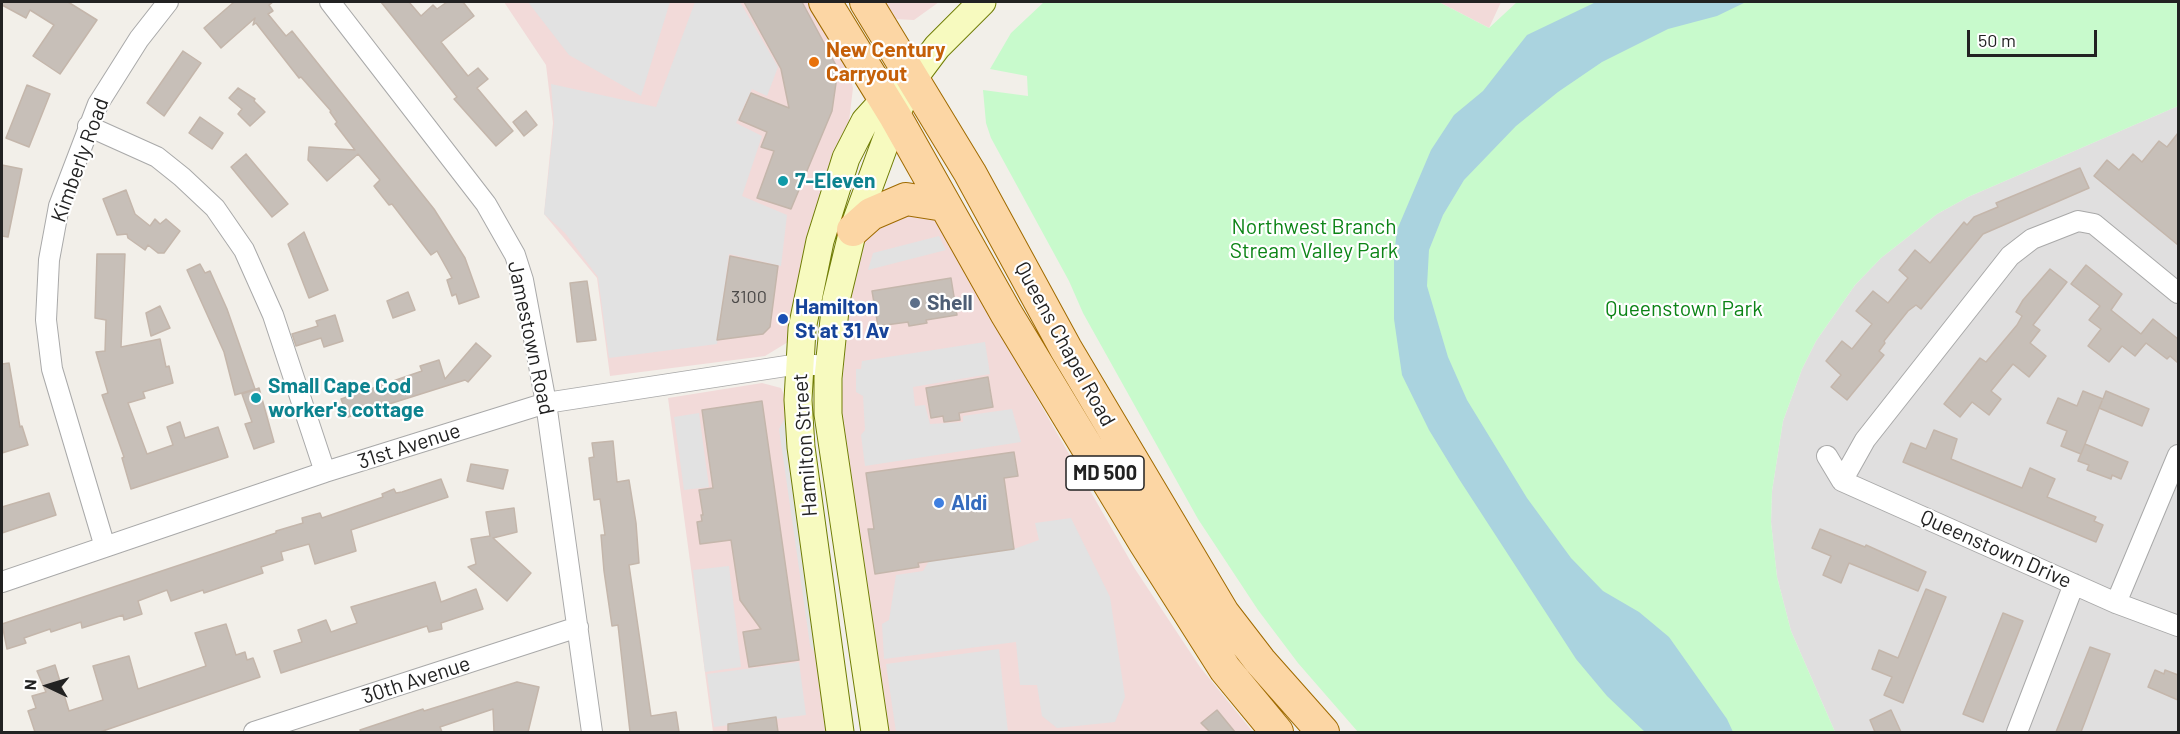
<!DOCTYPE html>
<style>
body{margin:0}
#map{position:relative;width:2180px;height:734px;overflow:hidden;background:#f2efe9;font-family:Barlow,sans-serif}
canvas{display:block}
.frame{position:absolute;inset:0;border:3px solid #222;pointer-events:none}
.north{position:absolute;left:18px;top:656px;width:60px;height:60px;-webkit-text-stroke:4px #fff;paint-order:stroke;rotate:274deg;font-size:16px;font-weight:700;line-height:24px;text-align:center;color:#222}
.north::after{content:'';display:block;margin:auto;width:21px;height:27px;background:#222;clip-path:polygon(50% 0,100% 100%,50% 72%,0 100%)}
.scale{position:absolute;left:1967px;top:30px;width:130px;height:27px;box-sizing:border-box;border:3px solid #222;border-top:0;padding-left:8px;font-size:18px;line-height:21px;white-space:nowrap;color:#222;-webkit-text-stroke:4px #fff;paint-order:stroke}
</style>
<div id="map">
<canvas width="2180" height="734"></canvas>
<div class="frame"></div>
<div class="north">N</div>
<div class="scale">50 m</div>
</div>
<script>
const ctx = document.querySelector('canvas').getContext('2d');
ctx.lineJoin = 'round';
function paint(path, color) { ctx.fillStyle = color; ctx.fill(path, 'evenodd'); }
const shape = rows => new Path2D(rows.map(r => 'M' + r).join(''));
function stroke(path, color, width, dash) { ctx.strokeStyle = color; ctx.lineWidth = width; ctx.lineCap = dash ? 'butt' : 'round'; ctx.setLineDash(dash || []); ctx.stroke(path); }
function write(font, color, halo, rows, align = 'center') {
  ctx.font = font + ' Barlow,sans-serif'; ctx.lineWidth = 4.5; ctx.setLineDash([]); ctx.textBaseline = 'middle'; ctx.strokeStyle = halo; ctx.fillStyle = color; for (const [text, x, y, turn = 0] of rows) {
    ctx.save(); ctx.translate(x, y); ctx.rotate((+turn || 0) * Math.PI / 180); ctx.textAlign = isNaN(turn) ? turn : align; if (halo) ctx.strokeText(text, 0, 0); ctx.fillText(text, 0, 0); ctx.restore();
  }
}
const residential = shape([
 [2178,106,2178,732,1835,732,1791,631,1777,577,1771,522,1772,491,1783,421,1802,369,1816,341,1855,285,1881,258,1937,214,1968,197]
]);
const commercial = shape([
 [504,2,813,2,844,55,853,88,846,146,793,339,765,356,610,376,597,278,544,214,553,123,546,65],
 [883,2,939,2,914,20,894,19],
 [1439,2,1501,2,1489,28],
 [881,214,934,214,1007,336,1011,353,1135,569,1200,667,1253,732,885,732,844,448,841,407,847,310,861,243],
 [762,383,781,388,791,410,834,732,713,732,668,398]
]);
const park = shape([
 [1044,2,1439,2,1489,28,1517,2,2178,2,2178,106,1968,197,1937,214,1881,258,1855,285,1816,341,1802,369,1783,421,1772,491,1771,522,1777,577,1791,631,1835,732,1358,732,1298,663,1258,610,1198,519,1083,313,1069,281,991,138,986,123,983,90,1028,96,1027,76,990,69,1011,33]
]);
const parking = shape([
 [528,2,670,2,641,96,569,55],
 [695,2,740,2,778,67,767,96,752,89,736,123,762,136,742,196,787,215,781,266,729,254,717,344,609,358,598,277,565,233,544,214,554,123,551,84,656,107],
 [939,236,946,250,868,270,873,253],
 [985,342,990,374,913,387,915,406,925,405,930,424,963,422,963,416,1012,409,1021,442,865,466,861,435,865,430,863,396,856,392,856,369,861,369,862,361],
 [789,411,821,642,813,651,810,645,779,429],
 [699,413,709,487,684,490,674,417],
 [1071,518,1110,597,1125,697,1115,722,1057,728,1042,716,1037,685,1020,685,1016,642,884,659,882,624,889,620,896,575,923,571,929,561,1014,549,1039,540,1035,523],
 [729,566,741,667,705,672,693,570],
 [999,649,1008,732,896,732,886,664],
 [799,662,806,715,714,727,707,674]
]);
const water = shape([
 [1596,2,1746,2,1717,16,1668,29,1602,62,1558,92,1516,126,1464,180,1443,215,1429,250,1427,286,1448,357,1467,400,1527,498,1571,558,1603,591,1639,612,1669,637,1727,719,1733,732,1645,732,1607,696,1576,659,1459,479,1429,430,1402,375,1394,319,1394,255,1397,230,1431,150,1454,115,1483,91,1527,35]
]);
const building = shape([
 [2,2,68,2,97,20,60,74,33,56,54,25,30,10,26,18,2,5,2,2],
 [234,2,273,2,269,5,273,11,268,14,286,36,292,31,434,209,465,258,479,297,459,304,456,294,452,296,447,280,452,278,437,251,431,255,392,204,389,205,374,186,380,180,358,154,327,181,308,160,309,147,355,150,335,124,337,122,330,112,331,111,301,77,299,78,256,23,253,25,255,18,221,48,204,28,234,2],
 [381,2,409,2,421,16,433,5,437,9,447,2,463,2,474,16,441,42,468,76,478,68,488,79,477,88,513,131,496,146,454,99,457,97,381,2],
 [744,2,802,2,838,69,832,111,791,209,757,198,774,151,761,147,767,132,739,120,751,93,789,108,781,69,744,2],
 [183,51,201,63,164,116,147,103,183,51],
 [27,85,50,94,29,147,6,138,27,85],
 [238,88,255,99,254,101,265,112,250,126,238,114,242,109,229,98,238,88],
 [526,111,537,125,524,136,513,122,526,111],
 [200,117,223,133,212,149,189,133,200,117],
 [2178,133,2178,245,2094,176,2107,160,2119,170,2133,154,2142,162,2159,141,2167,147,2178,133],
 [246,154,288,204,272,217,231,167,246,154],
 [2,165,22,169,8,237,2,236,2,165],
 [2080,168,2089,188,1983,234,1921,309,1916,305,1908,311,1884,341,1885,343,1879,351,1884,355,1847,400,1831,387,1841,375,1826,361,1842,341,1852,349,1872,324,1856,311,1873,291,1888,303,1908,278,1899,270,1915,250,1930,263,1964,222,1967,225,1974,217,1998,207,1996,203,2080,168],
 [126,190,135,214,150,226,155,219,160,224,166,219,180,231,164,253,158,253,148,245,145,250,128,238,127,234,117,235,103,199,126,190],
 [304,232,328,290,309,298,288,244,304,232],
 [97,254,125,254,121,347,160,339,166,367,169,366,173,383,143,392,145,398,128,403,147,454,173,445,167,427,180,422,185,438,218,427,228,457,131,489,122,458,124,457,102,395,108,393,96,352,105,351,106,320,95,318,97,254],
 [730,256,778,266,770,327,763,334,717,340,730,256],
 [200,264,205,273,210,271,227,309,255,389,235,395,224,352,187,270,200,264],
 [2086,265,2122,294,2111,310,2141,334,2153,319,2178,339,2178,363,2170,356,2167,359,2146,343,2135,356,2122,346,2109,362,2088,346,2101,329,2089,320,2100,306,2071,284,2086,265],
 [2050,269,2067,282,2033,325,2040,330,2030,343,2046,356,2029,377,2013,364,1991,391,2001,399,1989,415,1972,402,1960,417,1944,404,1980,358,1986,362,2017,325,2022,316,2016,312,2023,300,2050,269],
 [951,278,957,315,926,320,927,323,909,326,908,322,878,326,872,291,951,278],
 [587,281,596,340,577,342,570,283,587,281],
 [408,292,415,310,393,318,387,301,408,292],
 [160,306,170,328,151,336,146,313,160,306],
 [335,315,343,341,324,347,321,338,296,346,292,334,318,326,316,321,335,315],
 [476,343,491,356,468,382,465,380,348,417,341,399,422,371,420,366,439,360,445,379,476,343],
 [9,363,20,427,22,426,28,445,2,453,2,364,9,363],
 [988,377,993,407,959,413,960,420,944,422,943,416,931,418,926,388,988,377],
 [259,388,274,442,254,449,245,424,252,422,242,394,259,388],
 [2083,391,2103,399,2106,391,2149,409,2142,426,2099,408,2102,401,2081,454,2061,446,2067,431,2047,423,2058,398,2077,406,2083,391],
 [762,401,799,660,749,667,743,632,761,629,740,600,731,540,700,544,697,522,702,521,701,515,703,515,699,490,713,488,702,410,762,401],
 [1934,430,1957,439,1951,459,2022,488,2030,468,2055,479,2047,497,2096,517,2094,521,2103,525,2096,542,1903,462,1911,443,1926,449,1934,430],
 [613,441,617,482,629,480,636,523,639,563,629,565,651,716,676,712,679,732,630,732,618,625,612,626,604,571,601,535,605,535,600,499,594,500,589,458,594,457,592,443,613,441],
 [2085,444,2128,462,2121,479,2112,475,2111,479,2087,470,2089,465,2078,461,2085,444],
 [1014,452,1018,476,1004,478,1014,549,918,563,919,567,875,574,868,529,874,529,866,473,1014,452],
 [471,464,508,470,503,489,467,481,471,464],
 [441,479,448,497,351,530,356,551,315,564,309,544,281,552,283,560,261,567,263,573,204,593,203,590,171,601,167,590,138,601,142,614,124,620,123,615,82,628,81,622,51,632,50,629,24,638,26,643,7,649,2,624,276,533,276,531,303,523,302,518,320,513,322,518,383,497,382,494,394,489,396,493,402,492,441,479],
 [49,493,56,515,2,533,2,507,49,493],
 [514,508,517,532,493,538,531,573,507,601,468,567,476,564,471,539,490,536,486,512,514,508],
 [1820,529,1865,547,1866,545,1926,572,1918,591,1849,563,1841,583,1823,575,1831,556,1812,548,1820,529],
 [435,582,441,602,476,589,483,609,441,623,442,629,429,632,427,626,281,673,274,651,302,642,298,630,326,620,331,632,357,623,351,607,435,582],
 [1926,589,1946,597,1903,703,1884,695,1892,677,1872,669,1879,650,1898,658,1926,589],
 [2003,613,2023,621,1983,722,1963,714,2003,613],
 [226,624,236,655,245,652,247,660,253,658,260,677,100,732,35,732,28,711,36,708,32,696,46,692,37,671,55,665,69,711,103,700,93,666,129,656,138,689,206,666,195,633,226,624],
 [2090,647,2110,654,2086,719,2081,732,2056,732,2090,647],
 [2155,670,2164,674,2165,670,2178,675,2178,700,2148,687,2155,670],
 [517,682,539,687,528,732,494,732,493,709,440,727,442,732,361,732,360,730,423,709,424,711,517,682],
 [1217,710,1235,732,1210,732,1201,723,1217,710],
 [1891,710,1901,732,1875,732,1870,720,1891,710],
 [776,717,778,732,728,732,728,724,776,717]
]);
const minor = shape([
 [330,2,486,204,515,255,523,280,546,403,592,732],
 [88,126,157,157,182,177,215,208,244,250,273,315,325,472],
 [1827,456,1842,481,2116,603,2178,626],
 [1842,481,1865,440,2010,256,2032,239,2078,221,2094,224,2178,293],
 [105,547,52,369,46,320,49,260,59,206,98,104,139,39,168,2],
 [2,582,325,472,546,403,799,364,829,366],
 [2116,603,2178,455],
 [254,732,578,627],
 [2017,732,2074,584]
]);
const secondary = shape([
 [840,732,801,447,798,400,802,329,820,241,846,158,865,121,885,99,902,87],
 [875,732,828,414,828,378,836,300,853,230,895,116,913,79,937,47,982,2]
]);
const primary = shape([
 [825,2,895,116,1006,313,1145,543,1225,669,1277,732],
 [866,2,970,173,1066,349,1223,613,1260,661,1323,732],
 [853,230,871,214,906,199,944,205]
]);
const markers = [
 [814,62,6,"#e8710a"],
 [783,181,6,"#0f9aa8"],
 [915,303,6,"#5c6f8a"],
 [783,319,6,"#1a4fb4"],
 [256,398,6,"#0f9aa8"],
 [939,503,6,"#3f7fe0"]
];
const numberNames = [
 ["3100",749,297]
];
const shields = [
 [1105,473,78]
];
const shieldNames = [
 ["MD 500",1105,473]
];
const foodNames = [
 ["New Century",826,50],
 ["Carryout",826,74]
];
const streetNames = [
 ["Kimberly Road",80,160,-70],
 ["Jamestown Road",531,338,78],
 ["Queens Chapel Road",1065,344,61],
 ["Hamilton Street",805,445,-94],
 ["31st Avenue",409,446,-18],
 ["Queenstown Drive",1996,549,24],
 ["30th Avenue",416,680,-18]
];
const cultureNames = [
 ["7-Eleven",795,181],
 ["Small Cape Cod",268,386],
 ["worker's cottage",268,410]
];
const parkNames = [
 ["Northwest Branch",1314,227],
 ["Stream Valley Park",1314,251],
 ["Queenstown Park",1684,309]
];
const serviceNames = [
 ["Shell",927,303]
];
const transitNames = [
 ["Hamilton",795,307],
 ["St at 31 Av",795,331]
];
const shopNames = [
 ["Aldi",951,503]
];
paint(residential, '#e0dfdf');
paint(commercial, '#f2dad9');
paint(park, '#c8facc');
paint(parking, '#e2e2e2');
paint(water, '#aad3df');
paint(building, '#c7bfb8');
stroke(building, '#c4b6ab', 1.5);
stroke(minor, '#a9a9a9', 22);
stroke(secondary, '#707d05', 29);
stroke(primary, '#a06b00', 34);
stroke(minor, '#fff', 20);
stroke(secondary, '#f7fabf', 27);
stroke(primary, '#fcd6a4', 32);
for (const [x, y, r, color] of markers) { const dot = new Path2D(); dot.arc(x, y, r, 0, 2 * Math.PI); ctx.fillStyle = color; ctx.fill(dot); stroke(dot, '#fff', 2); }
write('18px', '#4b4948', null, numberNames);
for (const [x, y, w] of shields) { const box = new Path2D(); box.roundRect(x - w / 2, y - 17, w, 34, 4.5); ctx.fillStyle = '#fff'; ctx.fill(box); stroke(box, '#222', 1.5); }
write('bold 20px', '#222', null, shieldNames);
write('bold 21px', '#c56008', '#fff', foodNames, 'left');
write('21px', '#222', '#fff', streetNames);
write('bold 21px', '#0d838f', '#fff', cultureNames, 'left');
write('21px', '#0c8416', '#fff', parkNames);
write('bold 21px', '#4e5e75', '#fff', serviceNames, 'left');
write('bold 21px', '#164399', '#fff', transitNames, 'left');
write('bold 21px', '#366cbe', '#fff', shopNames, 'left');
</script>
